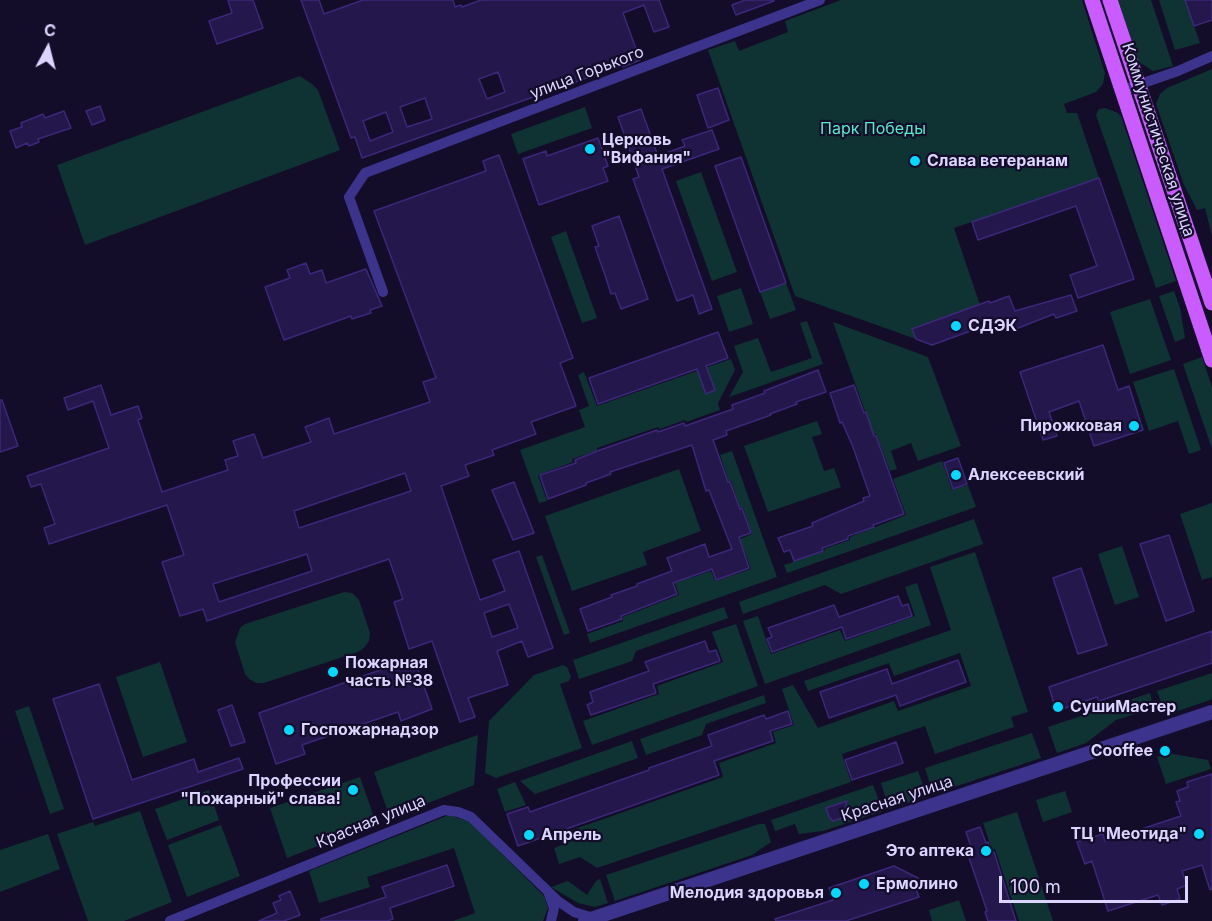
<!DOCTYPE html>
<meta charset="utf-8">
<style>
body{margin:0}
#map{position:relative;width:1212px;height:921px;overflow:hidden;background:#130d29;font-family:Inter,sans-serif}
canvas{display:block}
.north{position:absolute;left:18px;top:18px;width:60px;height:60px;-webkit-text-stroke:4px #130d29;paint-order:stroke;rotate:7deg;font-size:16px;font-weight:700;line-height:24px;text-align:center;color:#dcd5ff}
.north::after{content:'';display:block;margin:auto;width:21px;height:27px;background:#dcd5ff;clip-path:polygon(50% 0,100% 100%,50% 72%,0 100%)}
.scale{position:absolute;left:999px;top:876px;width:189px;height:27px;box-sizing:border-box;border:3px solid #dcd5ff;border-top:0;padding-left:8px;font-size:18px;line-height:21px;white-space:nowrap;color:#dcd5ff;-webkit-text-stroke:4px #130d29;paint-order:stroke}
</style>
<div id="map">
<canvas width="1212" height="921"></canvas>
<div class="north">С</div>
<div class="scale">100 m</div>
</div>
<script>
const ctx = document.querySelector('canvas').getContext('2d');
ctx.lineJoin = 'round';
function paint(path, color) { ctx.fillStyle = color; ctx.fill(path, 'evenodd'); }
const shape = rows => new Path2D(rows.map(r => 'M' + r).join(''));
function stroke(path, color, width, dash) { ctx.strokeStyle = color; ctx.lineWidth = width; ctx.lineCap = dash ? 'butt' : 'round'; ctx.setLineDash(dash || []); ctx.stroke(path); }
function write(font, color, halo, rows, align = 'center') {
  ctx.font = font + ' Inter,sans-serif'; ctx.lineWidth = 4.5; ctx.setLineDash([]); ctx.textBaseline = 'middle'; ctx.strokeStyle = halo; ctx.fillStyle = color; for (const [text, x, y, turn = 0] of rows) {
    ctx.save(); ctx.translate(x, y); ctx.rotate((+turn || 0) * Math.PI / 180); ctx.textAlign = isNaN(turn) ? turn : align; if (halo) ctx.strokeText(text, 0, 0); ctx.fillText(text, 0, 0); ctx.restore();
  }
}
const green = shape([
 [841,0,1082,0,1105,73,1103,84,1096,92,1064,104,1067,113,1077,113,1099,178,954,228,980,305,912,329,916,339,795,296,708,50,735,41,739,51,788,32,785,21],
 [1118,0,1151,0,1173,66,1153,71,1139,62],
 [1159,0,1185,0,1200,43,1175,50],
 [1212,69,1212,236,1205,208,1197,210,1184,185,1156,104,1160,94,1167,88],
 [300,76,312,84,318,90,340,150,85,245,57,165],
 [585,107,592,128,518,154,511,134],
 [1105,108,1116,112,1121,116,1176,281,1156,288,1096,115,1099,109],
 [701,172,737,272,712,281,676,181],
 [566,231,597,318,582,323,551,237],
 [786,283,796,310,770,319,760,292],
 [741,288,753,324,729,332,717,296],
 [1174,291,1180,308,1185,338,1175,342,1159,296],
 [1150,299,1171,360,1130,374,1110,312],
 [807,321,823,364,729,397,743,372,734,346,758,338,771,372,812,358,800,323],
 [833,322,928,357,961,446,918,461,911,443,891,451,897,469,890,471,876,434,874,434,865,411],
 [1202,357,1212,387,1212,449,1183,364],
 [731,359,735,370,718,403,720,410,686,422,685,420,660,429,658,427,597,448,597,451,572,459,573,462,538,475,547,501,539,503,520,450,585,427,579,410,589,406,578,375,584,372,597,406],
 [1174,369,1201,450,1189,454,1178,421,1149,431,1133,382],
 [817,421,822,434,812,437,824,471,834,468,841,487,768,512,744,446],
 [732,451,777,577,590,643,587,634,623,621,623,617,679,595,675,583,711,571,715,581,751,569,740,539,752,534,743,507,740,507,731,481,729,482,720,455],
 [942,461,952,490,968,485,976,507,787,573,784,565,825,551,824,549,850,540,850,537,906,515,893,479],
 [679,469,701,531,643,552,647,565,572,591,545,516],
 [1212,503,1212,577,1202,580,1180,514],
 [974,519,983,544,841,594,825,585,743,614,739,602],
 [1122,546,1139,597,1115,605,1098,554],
 [975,552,1028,712,1011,717,1014,727,935,754,925,726,842,754,851,782,597,868,580,857,559,864,554,848,562,845,558,835,723,777,719,763,776,743,773,732,794,725,782,689,793,685,818,728,894,701,898,711,971,686,960,653,894,676,889,663,808,691,804,681,951,630,930,567],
 [542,555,570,633,564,635,536,557],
 [917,583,931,625,765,684,743,621,758,616,771,654,840,630,845,641,915,616,905,587],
 [344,592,352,593,359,600,370,633,369,641,364,648,358,652,264,683,256,683,249,679,245,674,235,642,240,628,245,624],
 [724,607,728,618,636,651,632,661,579,679,573,660],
 [736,624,758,686,592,745,583,721,659,694,657,686,723,662,712,632],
 [160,662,187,742,143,757,116,677],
 [563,665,567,667,571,677,569,681,560,684,582,748,496,778,485,773,489,721,534,675],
 [1212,673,1212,698,1210,700,1166,715,1157,691],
 [1150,693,1154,708,1116,720,1086,743,1057,753,1048,727],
 [764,695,766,703,706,724,702,735,646,755,640,739],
 [29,706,64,809,50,814,15,711],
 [1032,733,1041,758,933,794,925,768],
 [478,735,474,785,390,818,374,772],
 [632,741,638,758,535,794,520,781],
 [1167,753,1208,760,1211,769,1166,784,1157,757],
 [918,771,927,796,889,809,881,783],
 [360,777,376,823,287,858,270,808],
 [515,782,526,805,505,812,497,789],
 [873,785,883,811,823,831,799,834,795,824,775,831,771,820],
 [209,790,219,820,167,840,155,809],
 [1065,791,1072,812,1043,822,1036,800],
 [140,811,172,902,124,921,88,921,57,834,93,822,95,826],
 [1017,812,1053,921,1019,921,995,849,992,850,983,823],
 [449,815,470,822,544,896,548,908,543,921,453,921,475,913,454,848,367,877,370,887,319,903,309,871],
 [759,824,765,824,771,842,752,855,615,901,606,875],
 [221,825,240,876,187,897,168,845],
 [48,834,60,869,0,892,0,850],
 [600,879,608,903,595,907,578,903,551,887,568,881,587,895,596,881],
 [959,900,966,921,932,921,929,910]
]);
const building = shape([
 [228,0,253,0,263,28,217,44,209,21,232,13,228,0],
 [301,0,319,0,324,14,363,0,453,0,455,7,461,5,462,7,481,0,659,0,669,27,654,32,644,5,623,13,640,60,623,67,623,65,362,158,355,137,351,138,301,0],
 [498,72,505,92,487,99,479,79,498,72],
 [425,98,432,119,407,127,400,107,425,98],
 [386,112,393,132,370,141,363,121,386,112],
 [745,0,774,0,774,1,736,15,732,5,745,0],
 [1185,0,1212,0,1212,20,1194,26,1185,0],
 [718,88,729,120,708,128,697,95,718,88],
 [100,106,105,120,92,125,86,111,100,106],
 [641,109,658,156,685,146,682,140,712,130,719,149,662,169,712,309,699,314,693,295,677,301,633,179,639,177,618,117,641,109],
 [64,111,71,128,38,139,39,142,29,146,27,143,16,148,10,131,22,127,21,123,43,114,45,118,64,111],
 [598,138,608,166,603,168,608,181,539,205,523,159,546,151,547,156,598,138],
 [499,155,573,358,560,363,576,406,531,422,536,434,492,450,494,455,465,465,469,476,441,486,480,600,505,591,493,560,519,551,553,648,528,657,522,641,497,651,508,685,468,698,475,717,460,722,432,641,409,649,394,602,403,599,389,559,207,621,203,609,180,616,162,562,184,555,167,505,49,544,44,528,55,524,41,484,31,487,27,476,109,448,93,401,68,410,64,398,101,385,111,415,138,406,142,418,138,420,162,492,228,470,225,460,238,456,233,441,254,434,263,458,311,442,305,427,329,418,334,434,430,402,423,382,436,378,374,211,486,171,483,161,499,155],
 [405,473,411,491,299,528,294,511,405,473],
 [307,554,312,571,219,602,213,584,307,554],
 [509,604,518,628,492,637,484,613,509,604],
 [741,157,786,283,760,292,715,166,741,157],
 [1099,178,1134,279,1078,298,1070,275,1097,266,1076,206,978,240,972,222,1099,178],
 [619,216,648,299,621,309,615,293,611,294,606,278,595,247,599,246,592,226,619,216],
 [306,263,310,274,322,270,326,283,366,269,382,306,370,310,371,313,352,319,351,316,284,340,265,287,290,278,287,270,306,263],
 [1071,295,1077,311,1056,318,1054,314,1013,330,1009,317,932,345,916,339,912,329,989,301,990,303,1009,296,1015,311,1071,295],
 [718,332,728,358,706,366,715,390,706,394,697,369,598,404,589,378,718,332],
 [1103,345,1118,390,1129,386,1143,430,1094,446,1079,401,1049,412,1057,436,1043,440,1020,372,1103,345],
 [818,370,826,392,796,402,797,404,770,414,771,415,726,431,727,435,713,440,728,482,730,482,740,509,742,508,751,533,739,537,749,568,716,580,712,569,673,583,677,594,621,616,622,619,588,631,580,609,612,597,611,595,637,586,637,584,672,571,667,558,705,544,709,557,732,549,709,490,706,491,692,445,610,472,611,474,586,483,586,485,548,499,540,475,576,463,575,460,600,450,657,430,658,432,684,423,685,426,733,409,732,405,765,393,764,391,818,370],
 [854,385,864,413,866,412,874,436,876,436,904,514,873,525,874,527,848,536,848,539,822,548,823,551,794,561,790,550,784,552,778,538,813,526,812,523,864,501,863,498,870,496,853,447,842,422,840,423,830,393,854,385],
 [0,400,2,400,18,446,0,452,0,400],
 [958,458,967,484,953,489,944,463,958,458],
 [514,482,534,533,513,540,492,490,514,482],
 [1169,535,1194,611,1166,621,1140,544,1169,535],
 [1081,568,1107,645,1078,654,1053,578,1081,568],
 [898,596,902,606,908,604,912,616,846,639,842,627,772,652,767,639,772,637,768,628,834,605,839,617,898,596],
 [1212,631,1212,663,1099,701,1097,697,1056,711,1049,687,1212,631],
 [705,641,709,652,716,650,720,661,653,684,656,693,591,715,587,705,593,702,590,692,649,671,645,662,705,641],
 [414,658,432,709,401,721,398,712,302,745,305,754,276,764,259,713,414,658],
 [958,660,966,682,900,706,896,695,829,718,820,692,887,669,892,684,958,660],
 [99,684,132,780,194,759,198,772,239,758,243,769,93,819,53,699,99,684],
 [232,705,245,742,231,746,218,710,232,705],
 [788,711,792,724,770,731,773,741,714,761,719,775,518,846,507,814,528,807,530,812,649,770,649,768,712,746,708,735,764,715,766,719,788,711],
 [896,742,903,763,852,780,845,760,896,742],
 [1212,774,1212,889,1210,890,1202,865,1182,871,1187,885,1177,889,1180,899,1162,905,1158,895,1108,911,1092,861,1085,864,1077,842,1103,834,1105,841,1181,816,1176,802,1180,801,1177,791,1188,787,1187,782,1212,774],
 [847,801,842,818,833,821,829,817,826,808,847,801],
 [980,827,986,843,988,842,991,853,994,852,1016,921,988,921,985,912,987,911,966,849,971,847,966,832,980,827],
 [447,865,454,886,390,908,393,919,387,921,321,921,321,919,386,897,382,887,447,865],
 [894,866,920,879,916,888,919,897,846,921,776,921,775,919,833,900,829,888,894,866],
 [290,891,300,915,284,921,259,921,277,913,273,903,281,900,279,896,290,891]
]);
const minor = shape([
 [1123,90,1178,71,1212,56],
 [383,292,349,197,365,173,820,0],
 [549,894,554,908,551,921],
 [170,921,444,810,458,812,471,817,558,901,574,912,593,918]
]);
const tertiary = shape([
 [585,921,1212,712]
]);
const primary = shape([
 [1092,0,1212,360],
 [1110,0,1212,303]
]);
const markers = [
 [590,149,6,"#01d9ff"],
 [915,161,6,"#01d9ff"],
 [956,326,6,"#01d9ff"],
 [1134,426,6,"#01d9ff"],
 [956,475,6,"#01d9ff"],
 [333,672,6,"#01d9ff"],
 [1058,707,6,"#01d9ff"],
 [289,730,6,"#01d9ff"],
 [1165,751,6,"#01d9ff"],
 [353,790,6,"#01d9ff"],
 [1199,834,6,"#01d9ff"],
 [529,835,6,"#01d9ff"],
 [986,851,6,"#01d9ff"],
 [864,884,6,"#01d9ff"],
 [836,893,6,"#01d9ff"]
];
const streetNames = [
 ["улица Горького",587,73,-21],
 ["Коммунистическая улица",1158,140,72],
 ["Красная улица",897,799,-18],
 ["Красная улица",371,822,-22]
];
const parkNames = [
 ["Парк Победы",873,129]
];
const poiNames = [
 ["Церковь",602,140],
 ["\"Вифания\"",602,158],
 ["Слава ветеранам",927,161],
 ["СДЭК",968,326],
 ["Пирожковая",1122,426,"right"],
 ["Алексеевский",968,475],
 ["Пожарная",345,663],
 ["часть №38",345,681],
 ["СушиМастер",1070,707],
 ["Госпожарнадзор",301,730],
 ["Cooffee",1153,751,"right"],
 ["Профессии",341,781,"right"],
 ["\"Пожарный\" слава!",341,799,"right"],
 ["ТЦ \"Меотида\"",1187,834,"right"],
 ["Апрель",541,835],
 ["Это аптека",974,851,"right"],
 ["Ермолино",876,884],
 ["Мелодия здоровья",824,893,"right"]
];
paint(green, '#0f3333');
paint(building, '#24174c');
stroke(building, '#3c277a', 1.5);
stroke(minor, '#3b338c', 10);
stroke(tertiary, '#3b338c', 14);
stroke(primary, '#ca5cff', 15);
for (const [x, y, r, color] of markers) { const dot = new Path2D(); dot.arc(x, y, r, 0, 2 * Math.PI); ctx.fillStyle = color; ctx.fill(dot); stroke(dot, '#130d29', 2); }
write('16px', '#dcd5ff', '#130d29', streetNames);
write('16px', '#54eccd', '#130d29', parkNames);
write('bold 16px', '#dcd5ff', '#130d29', poiNames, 'left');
</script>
